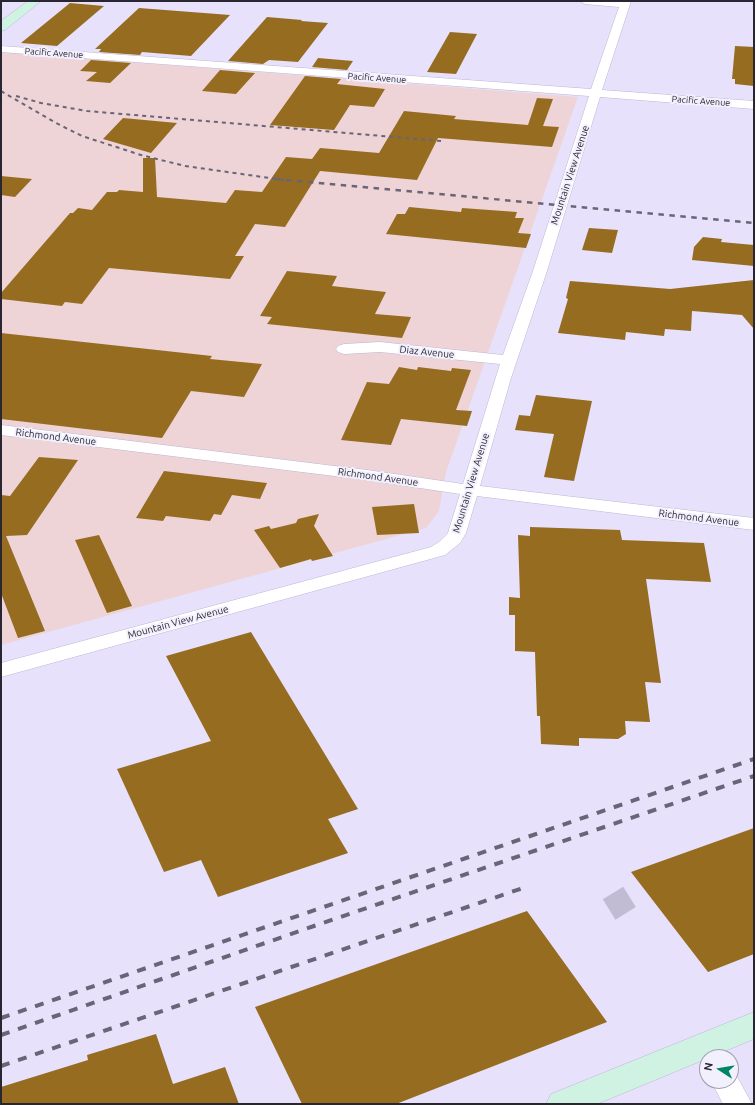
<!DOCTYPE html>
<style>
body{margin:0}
#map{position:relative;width:755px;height:1105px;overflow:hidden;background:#e7e1fb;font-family:Ubuntu,sans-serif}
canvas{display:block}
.frame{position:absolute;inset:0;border:2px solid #292632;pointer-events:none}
.north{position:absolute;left:699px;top:1049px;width:40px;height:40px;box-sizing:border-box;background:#f3f0fd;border:1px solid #a29fac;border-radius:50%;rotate:282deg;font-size:11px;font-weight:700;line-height:16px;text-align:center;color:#292632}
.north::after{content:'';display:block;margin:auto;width:14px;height:18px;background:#008567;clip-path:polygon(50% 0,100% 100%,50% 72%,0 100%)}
</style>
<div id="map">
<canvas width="755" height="1105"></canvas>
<div class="frame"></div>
<div class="north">N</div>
</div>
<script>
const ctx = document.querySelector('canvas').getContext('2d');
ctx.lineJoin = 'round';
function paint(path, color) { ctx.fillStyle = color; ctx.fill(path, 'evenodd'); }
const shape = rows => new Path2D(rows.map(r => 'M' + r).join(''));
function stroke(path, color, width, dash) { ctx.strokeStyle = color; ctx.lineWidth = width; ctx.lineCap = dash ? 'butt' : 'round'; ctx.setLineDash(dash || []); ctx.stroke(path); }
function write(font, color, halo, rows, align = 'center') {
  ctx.font = font + ' Ubuntu,sans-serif'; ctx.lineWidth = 4; ctx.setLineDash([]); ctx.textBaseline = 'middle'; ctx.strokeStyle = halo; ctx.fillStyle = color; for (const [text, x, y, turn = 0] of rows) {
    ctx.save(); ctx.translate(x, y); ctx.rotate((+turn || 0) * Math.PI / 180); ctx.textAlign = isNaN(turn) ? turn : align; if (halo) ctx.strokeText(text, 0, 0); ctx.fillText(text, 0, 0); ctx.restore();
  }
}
const industrial = shape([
 [1,52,578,97,446,472,439,511,426,528,1,645]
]);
const building = shape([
 [70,3,104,6,57,46,21,43],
 [139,8,230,15,191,56,142,52,140,55,99,52,101,49,95,49],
 [267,17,302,20,301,21,328,23,298,62,269,60,263,64,228,61],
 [450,32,477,34,456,74,427,72],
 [735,46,754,47,754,86,735,84,735,79,732,79],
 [318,58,353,61,347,70,312,67],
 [91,60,131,63,110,83,86,81,97,72,80,71],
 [220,70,255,73,236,94,202,91],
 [305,76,341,79,337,84,385,89,374,107,350,105,334,130,270,125],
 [537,98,553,99,543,126,559,127,552,147,438,138,417,180,320,171,285,227,255,224,235,256,244,256,230,279,109,268,82,304,65,302,62,306,1,299,1,293,70,213,73,213,78,208,92,210,107,192,117,192,119,190,143,192,143,158,155,158,157,197,226,203,235,190,262,192,286,157,312,159,320,148,379,153,404,111,456,116,454,119,528,125],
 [123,118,177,123,151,153,103,139],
 [1,176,32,179,15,197,1,195],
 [409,207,461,212,462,208,517,212,515,218,524,218,518,233,531,234,526,248,386,234,397,214,405,214],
 [589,228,618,230,612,253,582,250],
 [703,237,722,239,721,242,754,245,754,266,692,260,694,247],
 [287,271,337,276,332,286,386,292,375,314,411,317,402,338,267,324,272,317,260,316],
 [754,280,754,329,742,315,692,311,691,331,665,329,664,336,626,332,625,340,558,333,568,299,566,298,570,281,670,289],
 [1,333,212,356,210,359,262,364,244,397,191,391,162,438,1,419],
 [399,367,417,370,418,367,451,371,452,368,471,370,456,410,472,411,467,426,401,419,391,445,341,440,367,382,389,384],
 [536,395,592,401,574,481,544,477,554,434,515,430,519,415,530,416],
 [39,457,78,460,27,535,6,536,45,631,18,638,1,593,1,495,10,496],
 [164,471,233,479,267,483,260,499,232,495,221,515,214,514,210,521,166,516,163,521,136,518],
 [414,504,419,533,377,535,372,507],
 [319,514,314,526,333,556,312,561,311,559,280,568,254,530,269,526,271,529,296,523,298,519],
 [530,527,620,530,622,540,704,543,711,582,646,579,661,683,645,682,650,722,625,721,626,734,618,739,579,738,579,746,541,744,540,716,537,716,535,652,515,651,515,615,509,615,509,597,520,598,518,535,530,536],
 [99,535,132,606,107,613,75,540],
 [251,632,358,809,328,819,348,853,218,897,201,860,164,872,117,769,211,741,166,656],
 [754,828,754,954,708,972,631,872],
 [527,911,607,1022,396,1104,302,1104,255,1007],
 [156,1034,173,1084,225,1067,239,1104,1,1104,1,1087,88,1060,87,1055]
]);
const streetTunnel = shape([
 [613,893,626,914]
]);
const street = shape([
 [580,1,631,1,602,90,754,101,754,109,600,97,547,271,511,378,480,486,754,518,754,530,477,496,466,533,460,543,445,555,1,677,1,663,431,547,439,542,448,533,460,494,367,480,1,435,1,425,367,470,463,484,500,364,380,352,344,354,338,352,336,349,338,346,344,344,380,342,503,355,533,271,589,96,1,52,1,46,591,89,619,7,585,4,580,1],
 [731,1071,735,1073,752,1104,723,1104,711,1081,731,1081,731,1071]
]);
const secondary = shape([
 [28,1,41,1,5,30,1,31,1,21,28,1],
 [754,1012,754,1039,597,1104,546,1104,551,1094,754,1012]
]);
const railFar2 = shape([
 [1,91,56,123,82,136,141,155,185,166,284,180],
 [16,96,41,103,87,111,441,141]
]);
const railFar1 = shape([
 [275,179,754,223]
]);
const rail = shape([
 [1,1018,754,759],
 [1,1035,314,926,754,776],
 [1,1066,523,888]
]);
const farStreetnames = [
 ["Pacific Avenue",54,53,4],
 ["Pacific Avenue",377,78,4],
 ["Pacific Avenue",701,101,4]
];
const streetNames = [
 ["Mountain View Avenue",570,175,-72],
 ["Diaz Avenue",427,352,6],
 ["Richmond Avenue",56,437,7],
 ["Richmond Avenue",378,477,8],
 ["Mountain View Avenue",471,483,-73],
 ["Richmond Avenue",699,518,7],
 ["Mountain View Avenue",178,622,-15]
];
paint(industrial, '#eed4d7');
paint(building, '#966c21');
stroke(streetTunnel, '#c1bcd3', 24, [24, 12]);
stroke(street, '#bdb6d5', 1);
stroke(secondary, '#bdb6d5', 1);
paint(street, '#fff');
paint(secondary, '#cff2e2');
stroke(railFar2, '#696576', 2, [4, 4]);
stroke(railFar1, '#696576', 2.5, [5.5, 5.5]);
stroke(rail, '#696576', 4, [9, 9]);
write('9px', '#292632', '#f3f0fd', farStreetnames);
write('10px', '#292632', '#f3f0fd', streetNames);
</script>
